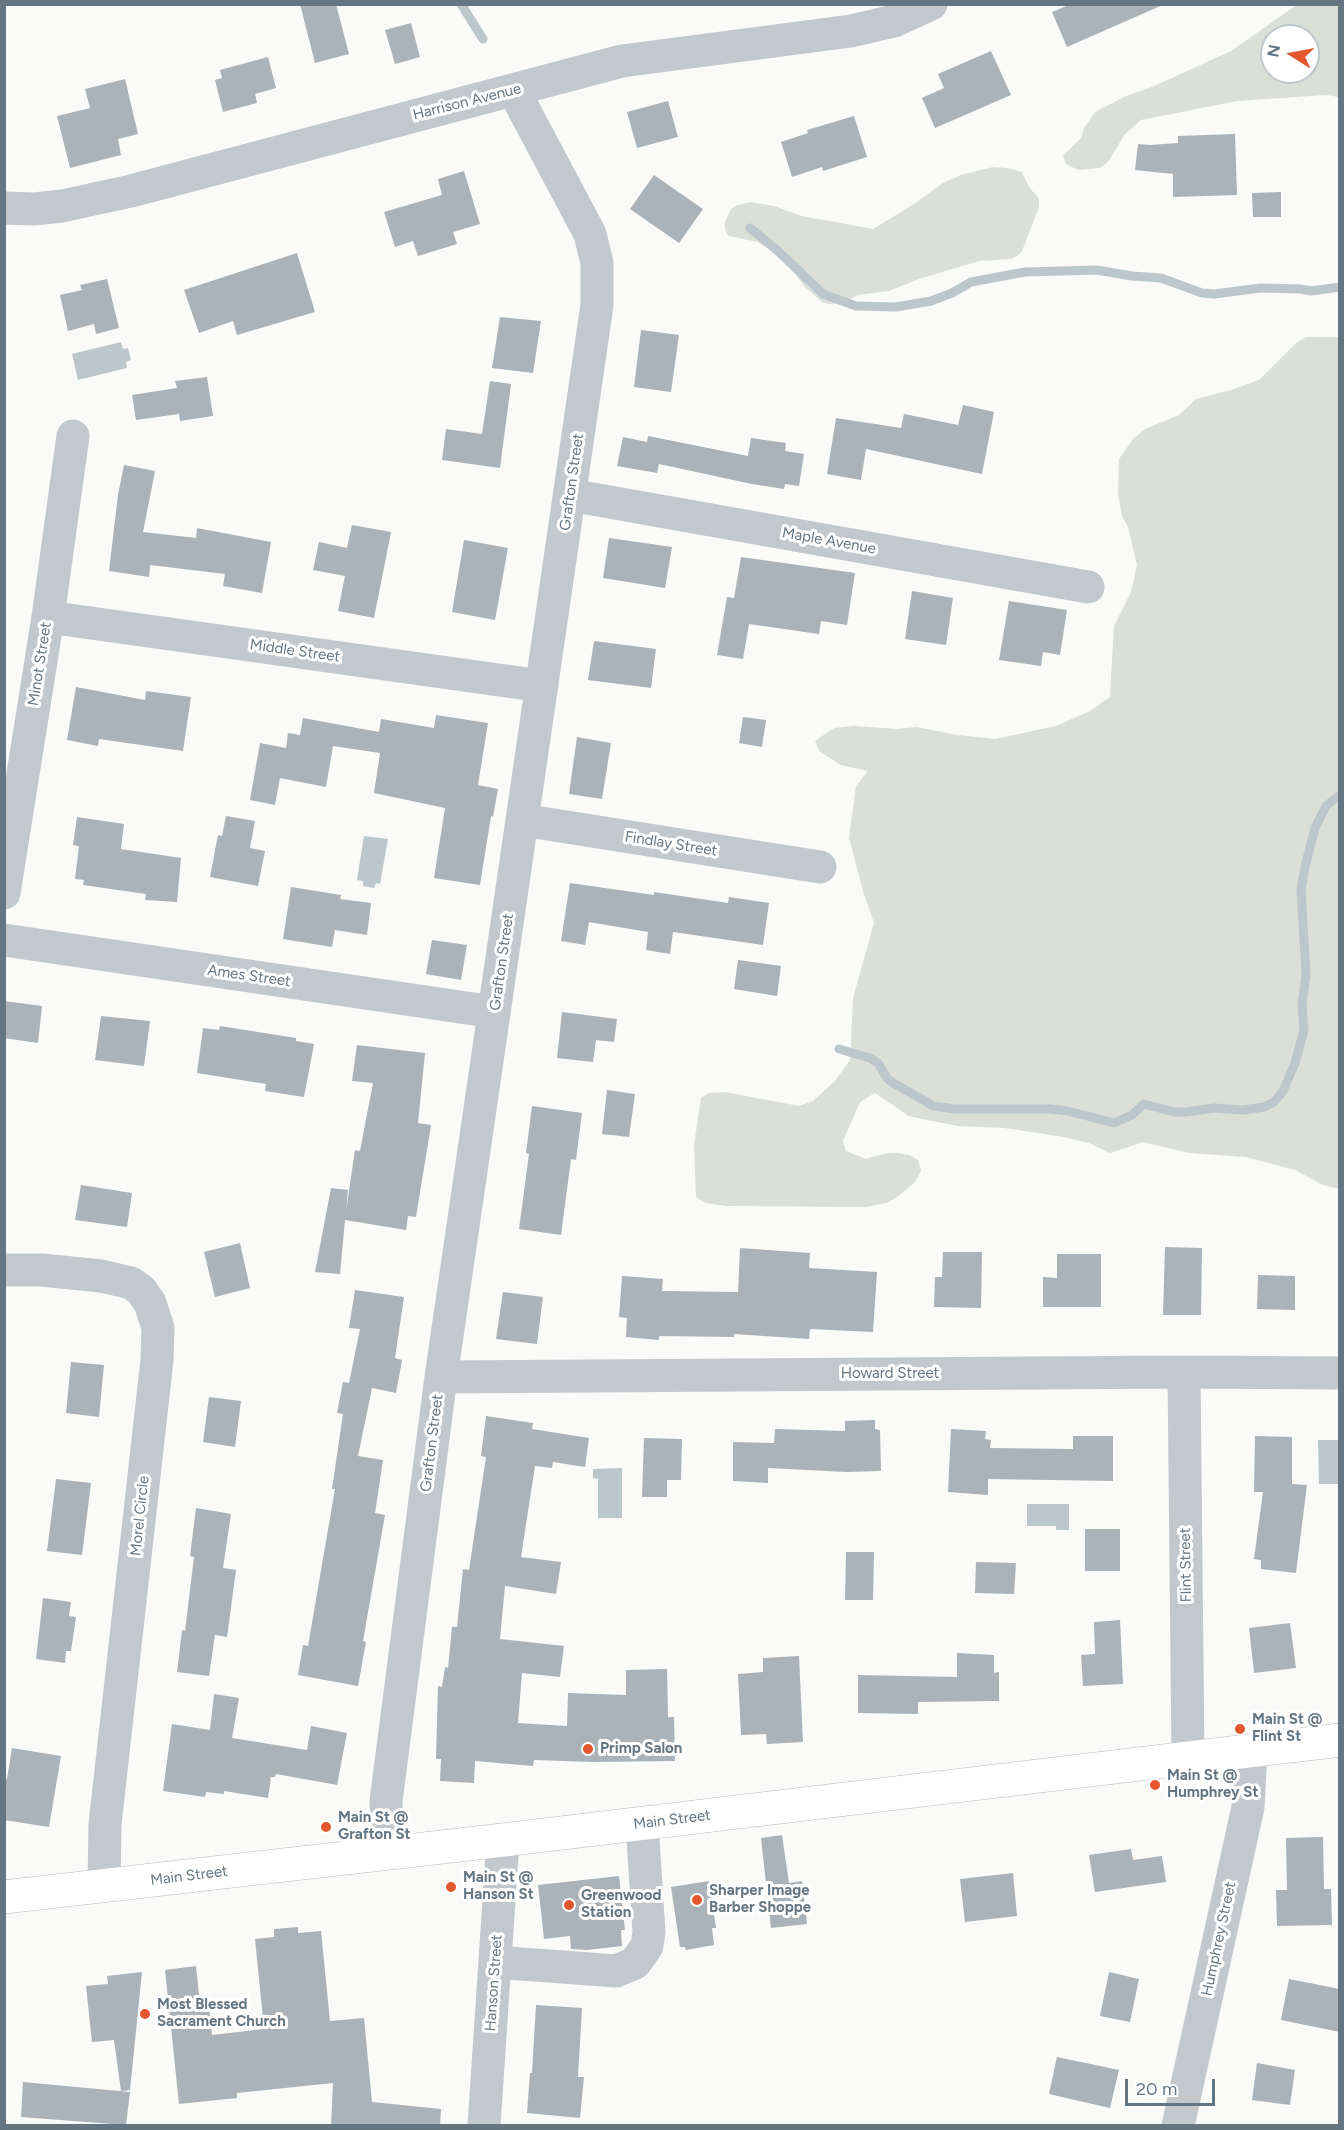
<!DOCTYPE html>
<style>
body{margin:0}
#map{position:relative;width:1344px;height:2130px;overflow:hidden;background:#fafaf8;font-family:Figtree,sans-serif}
canvas{display:block}
.frame{position:absolute;inset:0;border:6px solid #657683;pointer-events:none}
.north{position:absolute;left:1260px;top:24px;width:60px;height:60px;box-sizing:border-box;background:#fff;border:2px solid #c1c8cd;border-radius:50%;rotate:281deg;font-size:16px;font-weight:700;line-height:24px;text-align:center;color:#657683}
.north::after{content:'';display:block;margin:auto;width:21px;height:27px;background:#e4572e;clip-path:polygon(50% 0,100% 100%,50% 72%,0 100%)}
.scale{position:absolute;left:1125px;top:2079px;width:90px;height:27px;box-sizing:border-box;border:3px solid #657683;border-top:0;padding-left:8px;font-size:18px;line-height:21px;white-space:nowrap;color:#657683;-webkit-text-stroke:4px #fff;paint-order:stroke}
</style>
<div id="map">
<canvas width="1344" height="2130"></canvas>
<div class="frame"></div>
<div class="north">N</div>
<div class="scale">20 m</div>
</div>
<script>
const ctx = document.querySelector('canvas').getContext('2d');
ctx.lineJoin = 'round';
function paint(path, color) { ctx.fillStyle = color; ctx.fill(path, 'evenodd'); }
const shape = rows => new Path2D(rows.map(r => 'M' + r).join(''));
function stroke(path, color, width, dash) { ctx.strokeStyle = color; ctx.lineWidth = width; ctx.lineCap = dash ? 'butt' : 'round'; ctx.setLineDash(dash || []); ctx.stroke(path); }
function write(font, color, halo, rows, align = 'center') {
  ctx.font = font + ' Figtree,sans-serif'; ctx.lineWidth = 6; ctx.setLineDash([]); ctx.textBaseline = 'middle'; ctx.strokeStyle = halo; ctx.fillStyle = color; for (const [text, x, y, turn = 0] of rows) {
    ctx.save(); ctx.translate(x, y); ctx.rotate((+turn || 0) * Math.PI / 180); ctx.textAlign = isNaN(turn) ? turn : align; if (halo) ctx.strokeText(text, 0, 0); ctx.fillText(text, 0, 0); ctx.restore();
  }
}
const green = shape([
 [1298,4,1339,5,1339,97,1326,95,1237,101,1141,120,1125,134,1108,162,1100,168,1078,170,1066,164,1063,156,1081,138,1084,128,1095,112,1124,97,1152,87,1231,51],
 [1272,36,1308,36,1308,72,1272,72],
 [993,167,1007,168,1022,172,1029,187,1039,199,1039,207,1022,251,1017,256,1011,259,979,261,919,279,889,291,858,295,843,303,829,304,822,302,805,287,787,263,778,257,772,251,758,242,729,236,725,230,725,222,731,209,737,205,751,202,774,206,802,216,873,229,911,206,943,183,961,175],
 [1306,337,1340,337,1339,1189,1323,1185,1295,1170,1246,1157,1189,1153,1143,1142,1110,1153,1089,1143,1064,1137,1004,1128,958,1126,927,1120,909,1116,875,1093,860,1102,843,1141,846,1151,866,1159,887,1153,898,1153,909,1155,918,1160,921,1171,915,1182,897,1197,887,1203,866,1207,727,1206,706,1203,696,1197,694,1145,701,1098,709,1093,725,1092,799,1106,813,1101,835,1081,850,1060,853,998,874,923,863,891,849,838,856,786,868,771,841,765,820,752,815,741,834,728,854,726,897,729,916,727,957,735,995,739,1056,726,1090,711,1110,697,1114,626,1131,592,1137,565,1128,527,1122,516,1118,494,1119,459,1133,439,1145,429,1179,415,1196,399,1231,390,1259,380,1297,342]
]);
const water = shape([
 [121,342,123,349,128,348,131,360,126,362,127,368,78,380,72,354],
 [364,836,388,839,380,884,376,883,374,888,363,886,363,881,357,880],
 [1318,1440,1339,1440,1339,1484,1319,1484],
 [622,1468,622,1518,598,1518,598,1479,593,1478,593,1469],
 [1027,1504,1069,1504,1069,1530,1056,1530,1056,1526,1027,1526]
]);
const stream = shape([
 [461,4,483,39],
 [750,228,778,251,823,294,856,306,896,307,931,301,952,293,971,282,1025,272,1097,270,1132,276,1161,278,1202,293,1214,294,1261,288,1300,289,1311,291,1340,287],
 [839,1049,870,1058,878,1063,887,1078,893,1083,927,1102,933,1106,955,1109,1050,1109,1068,1111,1114,1123,1132,1115,1144,1104,1174,1112,1186,1112,1214,1108,1243,1110,1264,1107,1274,1102,1283,1091,1295,1063,1304,1030,1302,1005,1306,974,1301,890,1305,867,1315,828,1326,806,1340,795]
]);
const building = shape([
 [300,4,336,4,349,54,315,63],
 [1071,4,1165,4,1067,47,1052,12],
 [411,23,420,57,395,64,385,30],
 [991,51,1011,95,935,128,922,98,944,88,938,74],
 [268,57,276,88,255,94,257,103,223,112,215,80,222,78,220,70],
 [125,79,138,134,118,139,121,155,70,168,57,116,90,108,85,89],
 [668,101,678,137,637,148,627,112],
 [854,116,867,157,823,171,822,167,792,177,781,142,808,133,807,130],
 [1235,134,1237,195,1173,197,1173,174,1135,170,1138,144,1150,145,1178,143,1178,136],
 [464,171,480,224,453,232,457,244,418,256,413,241,395,247,384,212,442,195,438,179],
 [654,175,703,209,679,243,630,209],
 [1281,192,1281,217,1253,217,1252,193],
 [297,253,315,312,237,335,233,321,199,333,184,290],
 [107,279,119,328,96,334,94,324,68,331,60,295,82,290,80,285],
 [500,317,541,321,533,373,492,368],
 [641,330,679,335,671,392,634,387],
 [207,377,213,416,180,421,179,414,136,420,132,395,177,388,175,381],
 [490,381,511,384,500,468,442,460,446,429,482,434],
 [963,405,994,412,982,474,866,449,861,480,827,474,836,418,901,428,904,414,958,425],
 [648,436,748,456,751,438,786,443,785,451,804,454,799,486,785,484,784,489,752,484,659,464,657,473,617,466,623,437,647,442],
 [124,465,155,471,143,532,196,538,197,528,271,542,262,593,223,586,225,574,150,565,149,577,109,571,118,495],
 [352,525,391,532,374,618,338,611,345,576,313,570,319,542,347,548],
 [609,538,672,547,665,588,603,578],
 [464,540,508,548,495,620,452,612],
 [741,557,855,573,847,625,821,621,819,634,749,624,743,659,717,655,727,597,734,598],
 [912,591,953,598,946,645,905,639],
 [1009,601,1067,610,1060,655,1043,652,1041,666,999,660],
 [594,641,656,649,651,688,588,680],
 [76,687,145,700,146,691,191,697,183,751,99,739,98,746,67,740],
 [436,715,488,723,478,785,498,789,493,817,491,816,480,885,434,878,445,808,374,793,380,753,333,746,326,787,280,778,275,805,250,800,260,743,286,748,288,733,300,735,303,718,379,732,381,719,434,728],
 [743,717,766,720,762,747,739,743],
 [577,737,611,743,602,799,569,794],
 [226,816,255,821,250,848,265,851,258,886,210,877,218,835,222,836],
 [77,817,124,824,121,849,181,858,177,902,145,900,146,894,83,885,84,880,75,879,79,846,73,845],
 [570,883,654,895,654,892,728,903,729,897,769,903,763,945,673,932,670,954,646,950,648,932,589,922,585,945,561,941],
 [291,887,341,895,340,899,371,903,367,935,335,930,332,947,283,939],
 [432,940,467,945,461,980,426,974],
 [738,960,781,966,777,996,734,989],
 [4,1001,42,1006,38,1043,4,1038],
 [562,1012,617,1019,614,1042,596,1040,593,1062,557,1058],
 [101,1016,150,1021,144,1066,95,1060],
 [220,1026,296,1038,296,1041,314,1044,304,1097,265,1091,266,1084,197,1073,203,1028,219,1030],
 [357,1045,425,1053,418,1123,431,1125,416,1217,408,1216,406,1230,345,1220,340,1274,315,1272,331,1188,348,1190,346,1211,355,1150,360,1151,373,1083,352,1081],
 [607,1090,635,1094,629,1137,602,1134],
 [532,1106,582,1113,576,1160,571,1159,561,1235,519,1229,529,1154,526,1153],
 [81,1185,132,1193,127,1227,75,1220],
 [240,1243,250,1288,215,1297,204,1252],
 [1165,1247,1202,1248,1201,1315,1163,1315],
 [740,1248,810,1253,809,1268,877,1272,873,1332,810,1329,809,1339,734,1334,734,1337,659,1336,659,1340,626,1337,627,1318,619,1317,622,1276,663,1279,662,1291,738,1292],
 [943,1252,982,1252,981,1308,934,1307,935,1277,942,1277],
 [1057,1254,1101,1254,1101,1307,1043,1307,1043,1277,1057,1278],
 [1258,1275,1295,1276,1295,1310,1257,1309],
 [355,1290,404,1297,395,1358,402,1360,396,1393,372,1388,358,1456,383,1460,375,1513,385,1515,363,1641,366,1642,358,1686,298,1675,303,1645,308,1646,335,1489,332,1489,343,1414,337,1413,343,1382,349,1383,360,1329,349,1328],
 [503,1292,543,1297,537,1344,496,1339],
 [71,1362,104,1365,99,1417,66,1413],
 [209,1397,241,1401,235,1447,203,1442],
 [486,1416,533,1423,532,1429,589,1438,585,1467,553,1462,552,1468,535,1466,521,1557,561,1562,556,1594,505,1586,500,1639,564,1646,560,1677,522,1673,518,1723,567,1726,568,1693,626,1695,626,1670,667,1669,668,1717,674,1717,675,1761,593,1762,534,1760,533,1766,475,1761,474,1783,440,1781,441,1759,436,1759,438,1686,442,1687,445,1667,448,1668,452,1627,457,1627,463,1569,469,1570,486,1457,481,1456],
 [875,1420,875,1429,880,1430,881,1471,846,1472,768,1468,768,1483,733,1481,733,1442,774,1443,775,1429,845,1431,845,1421],
 [951,1429,986,1431,985,1439,991,1440,990,1448,1073,1449,1073,1436,1113,1436,1113,1481,988,1479,988,1495,948,1492],
 [1255,1436,1292,1437,1292,1484,1307,1485,1296,1573,1261,1569,1261,1560,1254,1559,1263,1492,1254,1492],
 [644,1438,682,1439,681,1480,667,1480,667,1497,642,1497],
 [56,1479,91,1483,82,1555,47,1551],
 [196,1508,231,1514,223,1568,236,1570,227,1637,215,1635,209,1676,177,1672,182,1630,185,1631,194,1557,190,1556],
 [1085,1529,1120,1529,1120,1571,1085,1571],
 [846,1552,874,1552,873,1600,845,1600],
 [976,1562,1016,1563,1014,1594,975,1593],
 [43,1598,71,1602,69,1616,76,1617,71,1651,66,1651,65,1663,36,1659],
 [1120,1620,1123,1684,1083,1686,1081,1655,1095,1654,1094,1622],
 [1290,1623,1296,1668,1254,1673,1249,1628],
 [957,1653,994,1655,994,1673,999,1672,999,1701,918,1702,918,1714,858,1713,858,1675,957,1677],
 [799,1656,803,1742,767,1744,766,1734,741,1735,738,1674,763,1672,763,1658],
 [214,1694,239,1698,232,1738,307,1750,311,1726,347,1733,337,1785,276,1774,275,1777,271,1777,268,1798,224,1791,224,1794,206,1792,205,1797,163,1791,172,1724,210,1730],
 [12,1748,61,1756,49,1827,4,1820,4,1778,7,1779],
 [782,1835,789,1883,802,1881,807,1924,771,1928,761,1838],
 [1323,1837,1324,1889,1331,1889,1332,1925,1277,1926,1276,1890,1287,1890,1286,1838],
 [1131,1849,1133,1860,1162,1856,1166,1882,1095,1892,1089,1855],
 [1013,1873,1017,1916,965,1922,960,1879],
 [619,1876,625,1930,621,1930,622,1946,587,1950,571,1949,570,1936,544,1939,538,1885],
 [709,1881,716,1928,712,1928,714,1945,686,1950,685,1947,680,1947,671,1887],
 [298,1927,298,1933,321,1931,330,2021,364,2018,372,2102,441,2109,440,2126,356,2124,356,2126,331,2126,333,2083,237,2093,237,2098,179,2104,165,1970,196,1966,199,1995,208,1995,212,2035,264,2029,255,1939,274,1937,274,1929],
 [142,1972,130,2090,121,2091,114,2040,92,2042,86,1986,108,1984,107,1976],
 [1109,1972,1139,1979,1130,2022,1100,2016],
 [1289,1979,1340,1989,1340,2032,1281,2020],
 [536,2005,582,2008,578,2077,584,2077,580,2118,527,2113,530,2073,532,2073],
 [1057,2057,1119,2070,1110,2108,1049,2094],
 [1257,2063,1295,2070,1290,2105,1252,2100],
 [23,2082,130,2092,126,2125,21,2117]
]);
const minor = shape([
 [4,208,34,209,62,206,131,191,622,61,851,31,894,21,931,4],
 [570,495,1088,587],
 [48,617,542,686],
 [522,820,820,867],
 [4,893,48,617,73,436],
 [4,940,494,1012],
 [4,1270,42,1270,101,1276,131,1283,141,1290,150,1303,158,1328,157,1360,105,1824,104,1886],
 [1184,1372,1188,1759],
 [441,1377,1184,1372,1340,1373],
 [388,1853,386,1801,441,1377,597,305,597,263,590,234,514,91],
 [495,1962,616,1971,635,1963,647,1946,649,1932,642,1824],
 [484,2126,503,1840],
 [1178,2126,1248,1807,1251,1751]
]);
const major = shape([
 [4,1897,503,1840,1340,1740]
]);
const markers = [
 [1240,1729,6,"#e4572e"],
 [588,1749,6,"#e4572e"],
 [1155,1785,6,"#e4572e"],
 [326,1827,6,"#e4572e"],
 [451,1887,6,"#e4572e"],
 [697,1900,6,"#e4572e"],
 [569,1905,6,"#e4572e"],
 [145,2014,6,"#e4572e"]
];
const streetNames = [
 ["Harrison Avenue",467,102,-14],
 ["Grafton Street",572,482,-82],
 ["Maple Avenue",829,541,10],
 ["Middle Street",295,651,8],
 ["Minot Street",40,664,-81],
 ["Findlay Street",671,844,9],
 ["Grafton Street",502,962,-82],
 ["Ames Street",249,976,8],
 ["Howard Street",890,1374],
 ["Grafton Street",432,1443,-83],
 ["Morel Circle",140,1516,-84],
 ["Flint Street",1186,1565,-91],
 ["Main Street",672,1820,-7],
 ["Main Street",189,1876,-7],
 ["Humphrey Street",1219,1939,-78],
 ["Hanson Street",494,1983,-86]
];
const poiNames = [
 ["Main St @",1252,1720],
 ["Flint St",1252,1737],
 ["Primp Salon",600,1749],
 ["Main St @",1167,1776],
 ["Humphrey St",1167,1793],
 ["Main St @",338,1818],
 ["Grafton St",338,1835],
 ["Main St @",463,1878],
 ["Hanson St",463,1895],
 ["Sharper Image",709,1891],
 ["Barber Shoppe",709,1908],
 ["Greenwood",581,1896],
 ["Station",581,1913],
 ["Most Blessed",157,2005],
 ["Sacrament Church",157,2022]
];
paint(green, '#dadfd7');
paint(water, '#bbc7cb');
stroke(stream, '#bbc7cb', 9);
paint(building, '#aab3b9');
stroke(major, '#b5babe', 34);
stroke(minor, '#c3c8cc', 33);
stroke(major, '#fff', 33);
for (const [x, y, r, color] of markers) { const dot = new Path2D(); dot.arc(x, y, r, 0, 2 * Math.PI); ctx.fillStyle = color; ctx.fill(dot); stroke(dot, '#fff', 2); }
write('15px', '#657683', '#fff', streetNames);
write('bold 15px', '#657683', '#fff', poiNames, 'left');
</script>
